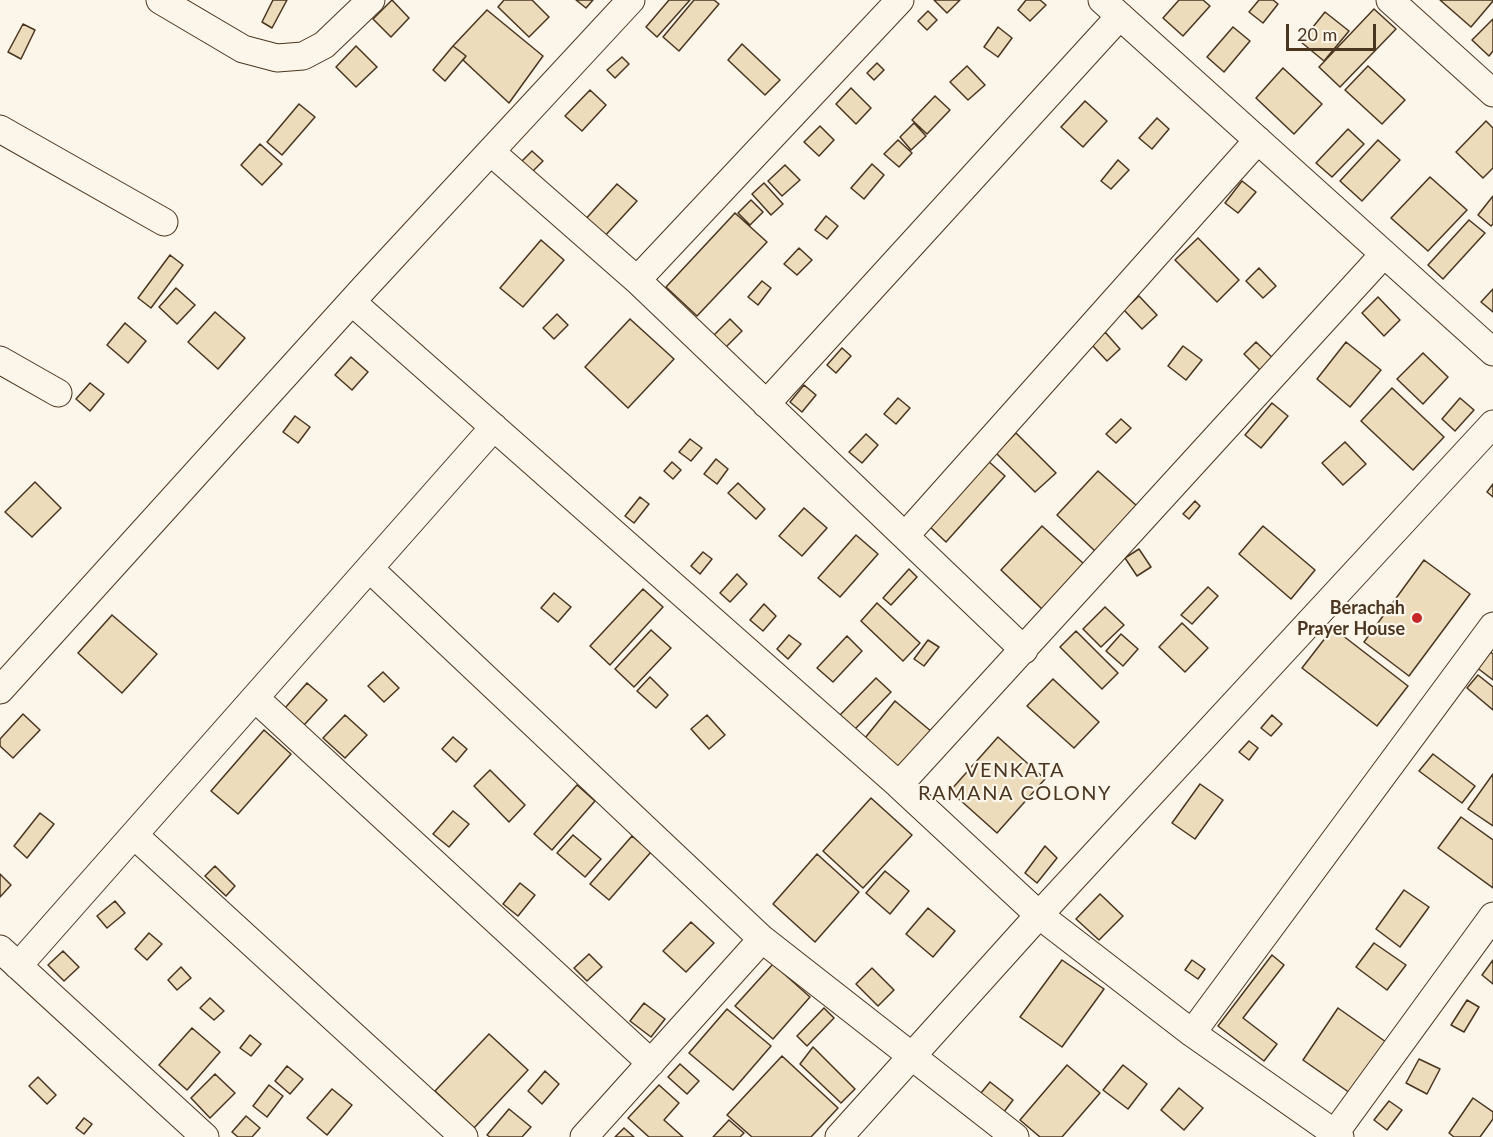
<!DOCTYPE html>
<style>
body{margin:0}
#map{position:relative;width:1493px;height:1137px;overflow:hidden;background:#fbf6e9;font-family:Lato,sans-serif}
canvas{display:block}
.scale{position:absolute;left:1286px;top:24px;width:90px;height:27px;box-sizing:border-box;border:3px solid #4a3520;border-top:0;padding-left:8px;font-size:18px;line-height:21px;white-space:nowrap;color:#4a3520;-webkit-text-stroke:4px #fbf6e9;paint-order:stroke}
</style>
<div id="map">
<canvas width="1493" height="1137"></canvas>
<div class="scale">20 m</div>
</div>
<script>
const ctx = document.querySelector('canvas').getContext('2d');
ctx.lineJoin = 'round';
function paint(path, color) { ctx.fillStyle = color; ctx.fill(path, 'evenodd'); }
const shape = rows => new Path2D(rows.map(r => 'M' + r).join(''));
function stroke(path, color, width, dash) { ctx.strokeStyle = color; ctx.lineWidth = width; ctx.lineCap = dash ? 'butt' : 'round'; ctx.setLineDash(dash || []); ctx.stroke(path); }
function write(font, color, halo, rows, align = 'center') {
  ctx.font = font + ' Lato,sans-serif'; ctx.lineWidth = 4.5; ctx.setLineDash([]); ctx.textBaseline = 'middle'; ctx.strokeStyle = halo; ctx.fillStyle = color; for (const [text, x, y, turn = 0] of rows) {
    ctx.save(); ctx.translate(x, y); ctx.rotate((+turn || 0) * Math.PI / 180); ctx.textAlign = isNaN(turn) ? turn : align; if (halo) ctx.strokeText(text, 0, 0); ctx.fillText(text, 0, 0); ctx.restore();
  }
}
const building = shape([
 [273,0,287,0,272,28,262,22,273,0],
 [392,0,409,18,391,37,373,19,392,0],
 [504,0,532,0,549,17,529,37,498,7,504,0],
 [576,0,593,0,586,8,576,0],
 [669,0,690,0,657,37,646,27,669,0],
 [694,0,714,0,719,4,679,51,663,37,694,0],
 [934,0,960,0,947,13,934,0],
 [1026,0,1040,0,1046,5,1030,21,1018,10,1026,0],
 [1179,0,1203,0,1210,6,1183,36,1163,18,1179,0],
 [1259,0,1273,0,1278,4,1263,23,1249,12,1259,0],
 [1440,0,1493,0,1493,1,1471,27,1440,0],
 [1374,9,1396,29,1340,87,1319,67,1374,9],
 [487,10,543,56,509,103,463,60,466,56,453,46,487,10],
 [928,11,937,20,927,30,918,21,928,11],
 [1325,12,1349,31,1324,61,1301,42,1325,12],
 [1493,19,1493,51,1489,56,1472,40,1493,19],
 [23,24,35,30,21,59,8,52,23,24],
 [998,27,1012,38,998,57,984,47,998,27],
 [1233,27,1250,41,1224,72,1207,57,1233,27],
 [742,44,780,80,765,95,728,60,742,44],
 [356,46,377,67,356,87,336,67,356,46],
 [453,46,466,56,445,81,433,70,453,46],
 [622,57,629,64,615,78,607,70,622,57],
 [877,63,884,70,874,80,867,73,877,63],
 [967,66,985,85,968,100,950,82,967,66],
 [1368,66,1405,100,1382,124,1345,90,1368,66],
 [1283,68,1322,104,1294,134,1256,98,1283,68],
 [851,88,871,108,856,124,836,104,851,88],
 [590,90,606,105,582,131,565,116,590,90],
 [935,96,950,110,927,134,912,120,935,96],
 [1085,101,1107,121,1083,147,1061,127,1085,101],
 [299,104,315,117,282,155,267,142,299,104],
 [1157,118,1169,129,1152,149,1139,138,1157,118],
 [1486,121,1493,128,1493,168,1483,178,1456,152,1486,121],
 [914,123,926,136,911,150,900,137,914,123],
 [820,126,834,140,819,156,804,142,820,126],
 [1348,129,1364,144,1332,177,1316,163,1348,129],
 [898,140,912,153,899,167,884,154,898,140],
 [1378,140,1400,160,1362,201,1340,181,1378,140],
 [260,144,282,164,262,185,241,165,260,144],
 [532,151,543,161,531,173,520,163,532,151],
 [1118,160,1129,170,1111,189,1101,181,1118,160],
 [872,164,884,175,864,199,851,188,872,164],
 [785,165,800,180,782,196,768,181,785,165],
 [1430,177,1467,210,1428,251,1391,218,1430,177],
 [1242,181,1256,192,1238,213,1225,203,1242,181],
 [764,183,783,204,771,215,752,194,764,183],
 [617,184,637,201,603,238,584,221,617,184],
 [1493,196,1493,224,1491,226,1478,215,1493,196],
 [751,200,763,212,750,225,738,213,751,200],
 [735,213,767,242,697,316,666,287,735,213],
 [826,216,838,226,827,239,815,230,826,216],
 [1469,220,1485,233,1443,279,1428,265,1469,220],
 [1198,238,1239,280,1217,302,1175,260,1198,238],
 [541,240,564,260,523,307,500,288,541,240],
 [799,248,812,260,797,275,784,264,799,248],
 [170,255,183,265,151,308,138,298,170,255],
 [1259,268,1276,286,1263,298,1246,281,1259,268],
 [762,281,771,288,758,305,748,297,762,281],
 [176,288,195,305,177,324,159,307,176,288],
 [1493,289,1493,312,1481,302,1493,289],
 [1139,296,1157,315,1142,329,1124,310,1139,296],
 [1378,297,1400,320,1384,336,1362,313,1378,297],
 [215,312,245,338,218,369,188,342,215,312],
 [557,314,568,325,554,339,543,328,557,314],
 [630,319,674,359,628,408,585,367,630,319],
 [730,319,742,331,726,347,714,335,730,319],
 [125,323,146,341,128,363,107,345,125,323],
 [1105,332,1120,349,1107,361,1092,345,1105,332],
 [1256,342,1276,361,1263,373,1244,354,1256,342],
 [1346,342,1381,370,1350,407,1317,379,1346,342],
 [1183,346,1202,360,1186,380,1168,366,1183,346],
 [842,348,851,356,836,373,827,365,842,348],
 [1423,353,1448,377,1423,404,1397,379,1423,353],
 [351,357,368,372,352,390,335,375,351,357],
 [90,383,104,394,90,411,76,399,90,383],
 [804,385,816,395,802,412,790,402,804,385],
 [1392,388,1444,437,1413,470,1361,421,1392,388],
 [898,398,910,408,896,424,884,414,898,398],
 [1460,398,1474,410,1455,431,1442,419,1460,398],
 [1272,403,1288,416,1261,448,1245,435,1272,403],
 [295,416,310,427,298,443,283,432,295,416],
 [1121,419,1131,428,1116,443,1106,434,1121,419],
 [1016,433,1056,473,1035,492,996,453,1016,433],
 [866,434,878,445,862,463,849,452,866,434],
 [690,439,702,448,691,461,679,452,690,439],
 [1345,442,1366,464,1343,485,1322,463,1345,442],
 [716,459,728,469,717,484,704,474,716,459],
 [987,460,1005,476,946,542,929,526,987,460],
 [672,462,681,470,673,479,664,471,672,462],
 [1098,471,1137,506,1095,551,1057,515,1098,471],
 [35,482,61,508,32,537,5,512,35,482],
 [738,483,765,509,756,519,728,493,738,483],
 [1493,484,1493,497,1487,492,1493,484],
 [640,497,649,504,634,523,625,516,640,497],
 [1195,501,1200,506,1189,519,1183,514,1195,501],
 [804,508,827,528,802,556,779,536,804,508],
 [1042,526,1084,564,1042,609,1001,570,1042,526],
 [1263,526,1315,570,1291,599,1239,554,1263,526],
 [856,535,878,554,840,597,818,578,856,535],
 [1139,549,1151,567,1137,576,1125,558,1139,549],
 [703,552,712,559,700,574,691,566,703,552],
 [1424,560,1470,594,1409,676,1364,642,1424,560],
 [909,569,917,577,891,605,883,598,909,569],
 [737,574,747,584,730,602,720,593,737,574],
 [1208,587,1218,596,1192,624,1181,615,1208,587],
 [643,589,663,607,610,665,590,646,643,589],
 [554,593,571,607,558,622,541,608,554,593],
 [877,603,920,643,903,661,861,621,877,603],
 [764,604,776,616,763,631,750,620,764,604],
 [1105,607,1124,625,1101,647,1083,629,1105,607],
 [112,615,157,654,122,693,78,653,112,615],
 [1182,623,1208,648,1185,672,1159,647,1182,623],
 [1333,628,1408,686,1377,726,1302,668,1333,628],
 [651,630,671,648,634,687,615,669,651,630],
 [1076,631,1118,673,1102,689,1060,647,1076,631],
 [1121,634,1138,649,1123,666,1106,651,1121,634],
 [789,635,801,644,788,659,777,649,789,635],
 [847,636,862,651,833,682,817,668,847,636],
 [928,640,939,647,924,666,914,659,928,640],
 [1489,651,1493,654,1493,680,1476,667,1489,651],
 [383,672,399,688,384,702,368,686,383,672],
 [1478,675,1493,687,1493,710,1467,688,1478,675],
 [650,677,668,695,656,708,637,691,650,677],
 [876,678,891,692,855,729,840,715,876,678],
 [1053,679,1099,722,1074,748,1027,706,1053,679],
 [307,683,327,700,304,725,285,708,307,683],
 [895,701,932,732,901,769,865,738,895,701],
 [23,714,40,730,13,758,0,746,0,739,23,714],
 [345,715,367,735,345,758,323,738,345,715],
 [707,715,725,735,709,749,691,729,707,715],
 [1272,715,1282,724,1271,736,1261,728,1272,715],
 [264,730,291,754,238,814,211,791,264,730],
 [453,737,467,749,456,762,442,749,453,737],
 [998,737,1045,779,997,833,950,791,998,737],
 [1249,741,1258,748,1249,760,1239,752,1249,741],
 [1433,754,1475,786,1462,803,1419,771,1433,754],
 [490,770,525,805,509,822,474,786,490,770],
 [1493,774,1493,826,1468,809,1493,774],
 [1200,784,1223,800,1195,839,1172,823,1200,784],
 [577,785,595,801,552,850,534,834,577,785],
 [871,798,912,835,863,888,823,851,871,798],
 [453,811,469,824,449,847,433,834,453,811],
 [40,813,54,824,27,858,14,846,40,813],
 [1461,817,1493,840,1493,888,1438,848,1461,817],
 [573,835,601,859,585,877,557,853,573,835],
 [632,836,651,852,609,900,590,884,632,836],
 [1045,846,1057,858,1037,883,1025,873,1045,846],
 [817,854,859,892,815,942,773,904,817,854],
 [215,866,235,886,226,896,205,876,215,866],
 [885,871,909,891,890,914,866,893,885,871],
 [0,874,11,885,0,897,0,874],
 [520,883,535,895,518,916,503,904,520,883],
 [1404,890,1429,907,1400,947,1376,929,1404,890],
 [1100,894,1123,916,1099,940,1076,919,1100,894],
 [115,901,125,913,107,928,97,916,115,901],
 [928,908,955,931,933,957,906,934,928,908],
 [691,922,714,943,686,972,663,951,691,922],
 [149,933,162,944,147,960,135,949,149,933],
 [1374,943,1406,965,1387,990,1356,967,1374,943],
 [63,951,79,967,64,981,48,965,63,951],
 [589,954,602,967,587,981,574,968,589,954],
 [1272,955,1284,965,1243,1018,1277,1044,1264,1061,1218,1026,1272,955],
 [1062,960,1104,989,1062,1047,1020,1017,1062,960],
 [1192,960,1205,969,1198,979,1185,970,1192,960],
 [1493,960,1493,984,1482,975,1493,960],
 [773,964,810,997,773,1039,735,1006,773,964],
 [181,967,191,978,177,990,168,980,181,967],
 [872,968,894,990,878,1006,856,984,872,968],
 [210,998,224,1011,214,1020,200,1008,210,998],
 [1467,1000,1479,1007,1464,1032,1451,1025,1467,1000],
 [644,1003,665,1019,651,1037,630,1021,644,1003],
 [824,1008,834,1018,807,1046,797,1036,824,1008],
 [1338,1008,1386,1042,1350,1093,1303,1060,1338,1008],
 [727,1009,771,1046,733,1090,689,1053,727,1009],
 [192,1028,220,1052,187,1090,159,1065,192,1028],
 [489,1034,528,1070,474,1128,435,1091,489,1034],
 [250,1035,261,1044,251,1056,240,1048,250,1035],
 [813,1047,855,1089,841,1103,800,1064,813,1047],
 [782,1056,838,1108,811,1137,752,1137,727,1115,782,1056],
 [1419,1059,1440,1069,1427,1094,1406,1083,1419,1059],
 [680,1064,699,1081,687,1094,668,1077,680,1064],
 [1067,1065,1100,1093,1062,1137,1040,1137,1020,1120,1067,1065],
 [1123,1065,1147,1084,1128,1109,1103,1090,1123,1065],
 [287,1066,303,1079,290,1094,275,1081,287,1066],
 [545,1071,559,1084,542,1104,528,1091,545,1071],
 [215,1074,235,1093,210,1118,191,1098,215,1074],
 [38,1077,56,1095,47,1104,29,1086,38,1077],
 [990,1082,1013,1100,1000,1117,976,1099,990,1082],
 [269,1085,283,1096,267,1117,253,1106,269,1085],
 [659,1085,679,1103,664,1120,683,1137,649,1137,628,1118,659,1085],
 [1179,1088,1203,1108,1184,1130,1161,1110,1179,1088],
 [332,1089,352,1105,327,1135,307,1118,332,1089],
 [1473,1098,1493,1112,1493,1119,1480,1137,1454,1137,1449,1133,1473,1098],
 [1389,1101,1402,1110,1387,1130,1374,1120,1389,1101],
 [509,1109,531,1127,522,1137,490,1137,487,1135,509,1109],
 [246,1116,260,1128,252,1137,238,1137,232,1132,246,1116],
 [84,1118,92,1124,84,1134,76,1128,84,1118],
 [729,1120,744,1133,740,1137,713,1137,729,1120],
 [624,1128,634,1137,615,1137,624,1128]
]);
const street = shape([
 [160,0,243,49,277,58,303,56,324,45,371,0],
 [1102,0,1493,352],
 [1390,0,1493,93],
 [0,129,164,222],
 [491,152,637,280,1024,650],
 [637,280,900,0],
 [352,302,899,785,1039,915,1192,1033,1340,1137],
 [0,360,58,393],
 [766,404,1120,16],
 [905,536,1258,140],
 [370,569,762,939],
 [0,690,364,288,631,0],
 [255,698,651,1063],
 [899,785,1384,254],
 [134,835,464,1137],
 [0,949,205,1137],
 [18,966,494,427],
 [1192,1033,1493,626],
 [1335,1133,1493,916],
 [584,1137,762,939,1015,1137],
 [839,1137,1039,915,1493,424]
]);
const markers = [
 [1417,618,6,"#c62828"]
];
const poiNames = [
 ["Berachah",1405,608],
 ["Prayer House",1405,629]
];
const neighbourhoodNames = [
 ["VENKATA",1015,771],
 ["RAMANA COLONY",1015,794]
];
paint(building, '#ecdcbc');
stroke(building, '#4a3520', 1.5);
stroke(street, '#4a3520', 29);
stroke(street, '#fbf6e9', 27);
for (const [x, y, r, color] of markers) { const dot = new Path2D(); dot.arc(x, y, r, 0, 2 * Math.PI); ctx.fillStyle = color; ctx.fill(dot); stroke(dot, '#fbf6e9', 2); }
write('bold 18px', '#4a3520', '#fbf6e9', poiNames, 'right');
ctx.letterSpacing = '1.5px';
write('20px', '#4a3520', '#fbf6e9', neighbourhoodNames);
ctx.letterSpacing = '0px';
</script>
